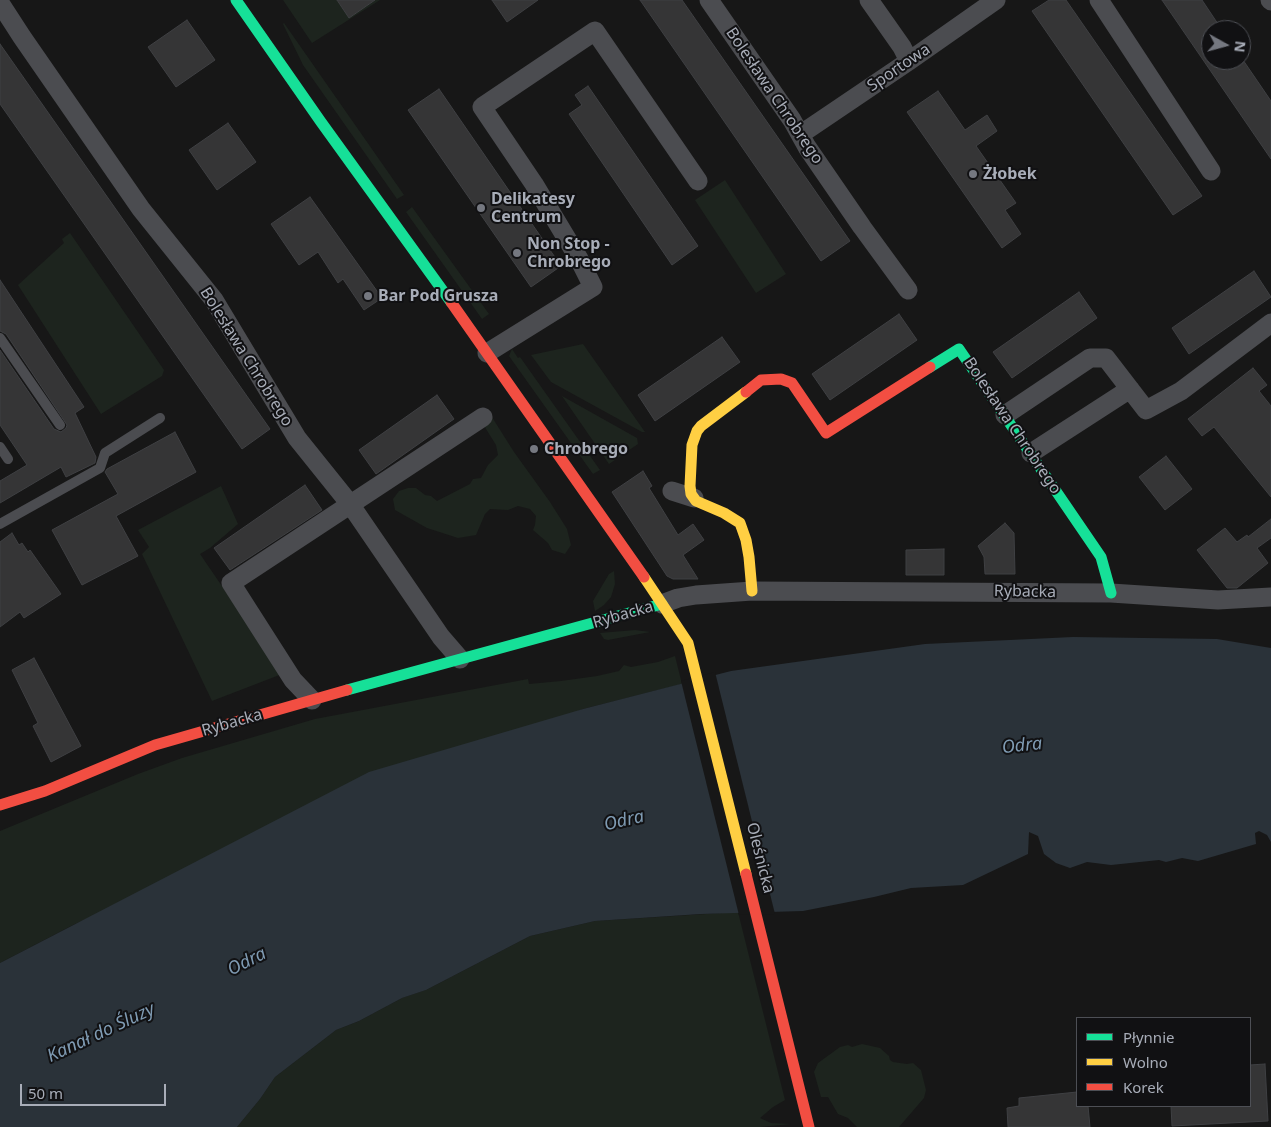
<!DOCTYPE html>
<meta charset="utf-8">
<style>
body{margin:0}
#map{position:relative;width:1271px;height:1127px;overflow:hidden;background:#171717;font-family:"Noto Sans",sans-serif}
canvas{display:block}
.legend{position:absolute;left:1076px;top:1017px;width:175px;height:90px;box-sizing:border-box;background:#111113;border:1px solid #4d4f55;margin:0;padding:6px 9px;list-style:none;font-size:15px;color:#a8adb8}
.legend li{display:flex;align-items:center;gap:10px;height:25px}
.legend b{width:25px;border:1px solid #4d4f55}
.north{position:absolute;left:1201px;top:20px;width:50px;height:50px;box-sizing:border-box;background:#111113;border:1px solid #4d4f55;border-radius:50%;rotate:97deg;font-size:14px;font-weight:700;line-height:20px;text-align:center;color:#a8adb8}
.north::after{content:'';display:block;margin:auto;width:18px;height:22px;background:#757880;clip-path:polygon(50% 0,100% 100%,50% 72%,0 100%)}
.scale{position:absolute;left:20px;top:1084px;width:146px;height:22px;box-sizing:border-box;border:2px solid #a8adb8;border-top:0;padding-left:6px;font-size:15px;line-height:18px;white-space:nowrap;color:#a8adb8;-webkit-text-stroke:4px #111113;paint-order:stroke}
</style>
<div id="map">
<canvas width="1271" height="1127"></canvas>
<ul class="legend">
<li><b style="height:6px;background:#16e098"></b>Płynnie</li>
<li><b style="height:6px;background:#ffcf43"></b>Wolno</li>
<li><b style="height:6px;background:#f24e42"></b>Korek</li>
</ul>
<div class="north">N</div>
<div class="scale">50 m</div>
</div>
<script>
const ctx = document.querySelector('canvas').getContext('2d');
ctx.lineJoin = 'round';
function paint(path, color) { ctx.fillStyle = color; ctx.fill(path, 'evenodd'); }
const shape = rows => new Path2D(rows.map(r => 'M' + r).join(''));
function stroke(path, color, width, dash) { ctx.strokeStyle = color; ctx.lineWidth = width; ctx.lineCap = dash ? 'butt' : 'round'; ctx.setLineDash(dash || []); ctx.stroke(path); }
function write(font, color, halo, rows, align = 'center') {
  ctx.font = font + ' "Noto Sans",sans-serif'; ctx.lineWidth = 4; ctx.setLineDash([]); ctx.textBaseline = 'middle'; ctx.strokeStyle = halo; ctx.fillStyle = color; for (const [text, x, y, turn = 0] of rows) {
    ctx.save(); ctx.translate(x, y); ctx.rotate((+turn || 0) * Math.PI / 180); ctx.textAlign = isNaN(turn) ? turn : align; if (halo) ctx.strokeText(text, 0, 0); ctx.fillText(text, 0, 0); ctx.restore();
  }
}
const green = shape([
 [283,0,337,0,349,18,375,0,380,0,312,43],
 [284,23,404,195,397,199,303,65,283,24],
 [725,180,786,274,756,293,695,200],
 [412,207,489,314,482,319,406,212],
 [70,233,164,370,162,376,101,414,18,285,64,243,62,239],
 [583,344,645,432,642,432,551,382,531,355],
 [512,349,518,358,520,357,600,470,593,474,509,356],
 [562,396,637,438,638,444,609,464],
 [490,414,514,452,550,502,567,529,571,545,565,554,552,550,548,543,533,530,535,525,536,516,530,509,518,506,508,510,490,509,485,514,476,535,458,538,427,528,395,510,393,499,399,491,408,488,416,488,425,495,431,496,437,501,470,484,473,479,481,478,488,465,498,455,496,445,481,421],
 [221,486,238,524,210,548,200,554,282,674,212,701,142,554,149,547,138,530],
 [614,571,615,584,611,597,604,605,595,611,593,601,609,574],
 [635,630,650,632,608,640,604,639,600,633],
 [675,656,682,684,583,709,75,924,0,963,0,831,138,774,182,758,315,719,528,679,529,684,561,681,597,676,619,671,624,665,631,667,658,662],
 [738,912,785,1100,773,1107,760,1118,771,1123,791,1124,760,1127,237,1127,260,1099,275,1077,336,1030,359,1021,402,998,426,990,530,936,595,921],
 [862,1044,880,1048,889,1056,890,1060,893,1062,907,1064,913,1063,921,1070,926,1090,924,1098,899,1127,857,1127,848,1118,838,1114,828,1097,821,1097,814,1072,818,1063,840,1047,848,1045,852,1047]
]);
const water = shape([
 [1073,637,1217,639,1271,648,1271,842,1267,835,1259,831,1255,833,1256,844,1198,861,1182,858,1166,862,1159,860,1111,865,1087,862,1070,868,1056,863,1044,854,1038,836,1029,832,1028,854,963,885,911,888,874,897,803,911,701,914,595,921,530,936,426,990,402,998,359,1021,336,1030,275,1077,260,1099,237,1127,0,1127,0,963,369,772,583,709,731,671,925,644]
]);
const pier = shape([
 [715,672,775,914,739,915,681,681]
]);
const building = shape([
 [337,0,375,0,349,18,337,0],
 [492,0,538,0,507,22,492,0],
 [640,0,682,0,850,241,821,261,640,0],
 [1049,0,1066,0,1202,196,1173,215,1032,11,1049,0],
 [1162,0,1202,0,1222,30,1211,30,1211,60,1243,60,1271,101,1271,159,1162,0],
 [187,20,215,60,176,87,148,47,187,20],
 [0,44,270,429,242,449,0,104,0,44],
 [588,86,698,246,672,265,569,114,582,105,575,95,588,86],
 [439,89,561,266,531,287,408,110,439,89],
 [938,91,965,130,987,115,997,131,976,146,1016,203,1005,210,1021,234,1002,248,907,112,938,91],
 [228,123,256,162,217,190,189,150,228,123],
 [310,197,382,298,364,310,343,279,338,283,318,252,299,265,271,224,310,197],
 [1254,271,1271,297,1189,354,1172,328,1254,271],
 [0,280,84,407,75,413,96,457,95,463,66,477,61,467,0,503,0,481,27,465,0,425,0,350,54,429,61,432,66,428,67,425,6,334,0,331,0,280],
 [1079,292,1097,318,1012,378,993,352,1079,292],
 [899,314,917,340,830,400,812,374,899,314],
 [722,337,740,362,655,421,638,395,722,337],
 [1253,368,1267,385,1259,391,1271,406,1271,497,1214,427,1202,436,1188,419,1253,368],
 [437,395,454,419,376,474,359,450,437,395],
 [175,432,196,472,116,516,138,556,82,585,52,530,118,494,105,472,107,469,175,432],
 [1166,456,1192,489,1165,510,1139,477,1166,456],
 [643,471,652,486,649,488,678,535,693,524,704,540,683,555,698,579,673,579,667,576,612,492,643,471],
 [305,485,322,510,230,570,214,548,305,485],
 [1271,519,1271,538,1257,548,1268,563,1237,588,1227,588,1197,550,1225,528,1237,542,1247,535,1248,537,1271,519],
 [1005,523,1014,533,1015,574,985,574,984,557,978,546,1005,523],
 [12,533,19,545,22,543,28,552,30,550,61,594,24,618,20,612,0,627,0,542,12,533],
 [944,549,944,575,906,575,906,550,944,549],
 [34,658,81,746,51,762,33,726,38,723,12,670,34,658],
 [1265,1064,1268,1121,1172,1126,1171,1106,1250,1106,1250,1065,1265,1064],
 [1077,1092,1077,1106,1088,1106,1090,1127,1008,1127,1007,1108,1019,1106,1019,1098,1077,1092]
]);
const lane = shape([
 [0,338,60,425],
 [0,447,8,459],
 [0,524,100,468,105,453,160,418]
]);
const street = shape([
 [709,0,792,120,807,147,862,227,908,290],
 [869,0,902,47,909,61],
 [1099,0,1211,171],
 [1270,0,1271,1],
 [0,3,22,37,141,209,214,300,297,438,350,504,441,637,460,659],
 [801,134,909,61,996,0],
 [487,353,593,287,579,259,534,184,482,107,595,31,698,181],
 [1005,415,1090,358,1106,358,1146,410,1181,391,1271,323],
 [1031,453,1130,389],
 [672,491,694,498],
 [662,604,678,598,696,595,752,591,1111,593,1218,600,1271,597],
 [312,700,293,680,231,583,483,417]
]);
const fast = shape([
 [236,0,321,122,451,302],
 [930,367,959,349,1101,557,1111,593],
 [347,690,662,604]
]);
const slow = shape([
 [746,392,701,426,697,431,692,445,690,486,691,494,696,501,724,513,740,523,746,540,749,557,752,591],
 [644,577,688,643,746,874]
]);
const jam = shape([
 [451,302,644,577],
 [746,392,761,380,781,379,792,383,826,433,930,367],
 [0,805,45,791,155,745,347,690],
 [746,874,809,1127]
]);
const markers = [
 [973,174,5,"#757880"],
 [481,208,5,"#757880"],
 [517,253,5,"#757880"],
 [368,296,5,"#757880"],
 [534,449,5,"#757880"]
];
const streetNames = [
 ["Sportowa",899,68,-34],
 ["Bolesława Chrobrego",774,96,56],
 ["Bolesława Chrobrego",246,357,58],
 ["Bolesława Chrobrego",1012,426,56],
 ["Rybacka",1025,592,1],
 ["Rybacka",623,615,-16],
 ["Rybacka",232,723,-16],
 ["Oleśnicka",760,858,76]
];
const poiNames = [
 ["Żłobek",983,174],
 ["Delikatesy",491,199],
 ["Centrum",491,217],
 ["Non Stop -",527,244],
 ["Chrobrego",527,262],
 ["Bar Pod Grusza",378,296],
 ["Chrobrego",544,449]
];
const waterNames = [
 ["Odra",1022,746,-6],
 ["Odra",624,821,-13],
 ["Odra",247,962,-27],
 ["Kanał do Śluzy",101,1033,-25]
];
paint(green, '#1d241e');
paint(water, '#2a3239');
paint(pier, '#171717');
paint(building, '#353536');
stroke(building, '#3f4043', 1);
stroke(lane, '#4b4c50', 10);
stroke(street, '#4b4c50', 19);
stroke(fast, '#16e098', 11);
stroke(slow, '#ffcf43', 11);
stroke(jam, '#f24e42', 11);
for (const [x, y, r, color] of markers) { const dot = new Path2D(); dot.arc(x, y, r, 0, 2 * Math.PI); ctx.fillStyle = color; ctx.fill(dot); stroke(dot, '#111113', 2); }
write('16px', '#a8adb8', '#111113', streetNames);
write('bold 16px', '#a8adb8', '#111113', poiNames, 'left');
write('italic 18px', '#7f9bb3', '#111113', waterNames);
</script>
